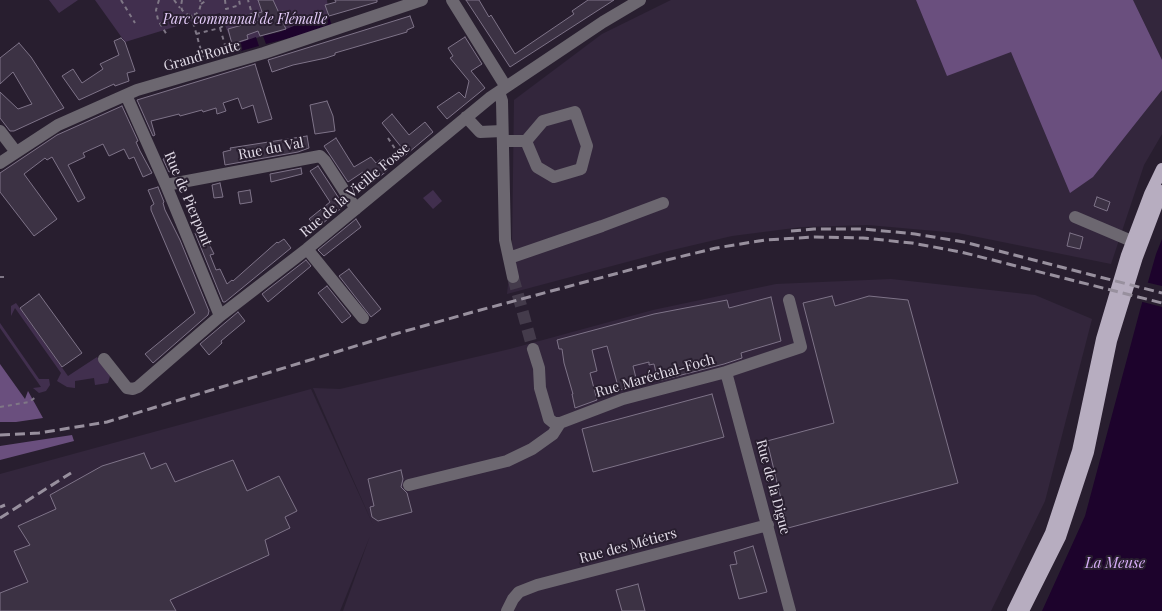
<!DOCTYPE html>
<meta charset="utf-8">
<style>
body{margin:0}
canvas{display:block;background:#281e2f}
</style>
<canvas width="1162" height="611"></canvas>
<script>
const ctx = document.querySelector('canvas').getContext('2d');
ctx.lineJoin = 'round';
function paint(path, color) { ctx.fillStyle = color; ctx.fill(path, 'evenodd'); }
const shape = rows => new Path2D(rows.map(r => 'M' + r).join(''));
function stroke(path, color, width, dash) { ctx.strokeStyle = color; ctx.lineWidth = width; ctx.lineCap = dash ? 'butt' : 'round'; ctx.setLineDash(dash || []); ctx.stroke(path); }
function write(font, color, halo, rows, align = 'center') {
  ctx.font = font + ' "Playfair Display",serif'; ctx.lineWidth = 4; ctx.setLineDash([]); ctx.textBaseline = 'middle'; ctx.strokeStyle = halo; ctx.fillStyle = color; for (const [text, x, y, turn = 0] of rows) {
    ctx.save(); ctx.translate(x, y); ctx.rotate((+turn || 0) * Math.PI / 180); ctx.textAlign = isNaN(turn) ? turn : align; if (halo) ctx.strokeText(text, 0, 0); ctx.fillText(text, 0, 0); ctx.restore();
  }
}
const built = shape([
 [671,0,1162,0,1162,134,1144,165,1111,264,958,233,868,225,802,227,732,236,668,251,507,294,512,249,514,100,602,34],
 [891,279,1035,295,1092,319,1045,501,991,611,343,611,370,536,340,611,0,611,0,474,311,389,374,527,313,388,340,389,510,349,653,310,776,284]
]);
const green = shape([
 [49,0,78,0,59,13],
 [95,0,327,0,329,16,233,45,220,13,125,42],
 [433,190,442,201,433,209,423,198],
 [16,303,68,376,97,357,110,376,108,383,95,385,94,378,75,381,75,388,67,387,57,381,61,373,15,308,11,316,11,306],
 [0,323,39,379,49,379,50,385,46,391,39,393,33,388,41,387,0,328]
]);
const forest = shape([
 [916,0,1133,0,1162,60,1162,90,1093,177,1070,193,1011,52,947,76],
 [0,364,25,399,28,391,43,418,16,422,0,422],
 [72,435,74,441,0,460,0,446]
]);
const water = shape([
 [329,16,332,27,266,44,263,36,280,32,296,25],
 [256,37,259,46,230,54,228,47],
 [1162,239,1162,611,1042,611,1085,516,1140,310,1156,254]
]);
const pier = shape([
 [1145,282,1162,286,1162,307,1139,301]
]);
const building = shape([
 [258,0,273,0,279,13,283,11,287,19,282,21,286,29,260,36,258,31,247,35,248,39,232,44,228,29,260,20,258,13,262,12,258,0],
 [335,0,377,0,377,2,329,16,325,5,336,2,335,0],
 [466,0,479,0,489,17,491,15,515,54,574,14,572,11,588,0,614,0,510,67,466,0],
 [410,16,414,27,407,30,407,32,335,53,335,55,326,58,293,65,272,72,268,60,410,16],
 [465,37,482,64,471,71,485,88,447,119,437,107,459,92,465,98,469,81,450,58,453,56,448,48,465,37],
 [121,38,125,42,135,71,127,73,129,81,115,86,114,84,79,100,62,76,73,69,82,83,103,69,100,64,119,55,114,41,121,38],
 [19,43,31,57,64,108,14,131,10,131,0,118,0,92,18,109,32,104,13,72,0,84,0,58,19,43],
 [255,64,272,119,258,123,253,105,242,109,238,98,223,103,226,111,217,114,216,108,203,112,202,110,180,116,179,114,151,121,155,135,153,136,137,100,255,64],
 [327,101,333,116,335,131,315,134,310,105,327,101],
 [122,106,138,141,136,142,140,151,152,173,143,177,134,157,129,159,124,149,109,156,103,144,83,153,85,157,68,165,85,198,78,202,52,157,47,160,45,158,24,174,57,219,34,236,0,192,0,173,57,135,122,106],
 [392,114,409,135,425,122,433,132,402,158,397,152,402,148,382,123,392,114],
 [307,136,309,148,298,152,225,165,223,152,231,150,230,148,307,136],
 [336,138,354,167,371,157,376,163,381,159,388,170,372,183,363,172,348,182,324,146,336,138],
 [171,156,176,169,169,172,163,159,171,156],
 [318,166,344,206,317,228,309,219,330,202,310,171,318,166],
 [301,168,302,174,271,182,270,174,301,168],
 [220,183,223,197,214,198,212,185,220,183],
 [158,187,164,202,163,203,165,210,180,240,209,311,208,315,153,363,145,354,195,313,151,210,151,206,154,204,148,190,158,187],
 [250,190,252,202,240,204,238,192,250,190],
 [1097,197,1110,202,1107,211,1094,206,1097,197],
 [356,219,361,227,324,256,318,250,356,219],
 [202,230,214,254,210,255,216,270,220,269,227,284,232,280,233,281,277,242,278,243,284,239,291,248,225,302,223,302,195,233,202,230],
 [1070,233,1083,237,1080,249,1067,246,1070,233],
 [306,260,311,266,268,302,262,294,306,260],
 [349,269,381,309,371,317,339,276,349,269],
 [327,286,351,316,342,323,318,293,327,286],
 [39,294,82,353,62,367,20,308,39,294],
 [832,296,835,306,869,296,908,300,958,483,788,528,767,441,834,423,803,303,832,296],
 [771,297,781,341,741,353,742,358,724,364,658,381,654,364,649,365,649,362,633,366,638,386,619,390,607,346,592,350,597,371,590,373,597,400,575,408,572,394,573,394,564,363,562,349,559,349,557,340,654,314,727,300,729,308,771,297],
 [238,312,245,321,221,341,222,343,209,355,200,344,238,312],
 [712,394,724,437,593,472,582,429,712,394],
 [144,453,151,469,166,463,175,482,233,460,247,491,279,476,297,511,285,517,290,528,265,540,269,555,170,600,176,611,0,611,0,593,28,582,14,551,30,545,18,526,56,509,50,495,102,466,144,453],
 [401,470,403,479,401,487,407,493,412,512,378,521,372,517,370,507,374,506,368,479,401,470],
 [753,546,767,592,739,599,730,565,737,564,734,552,753,546],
 [638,584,645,611,622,611,616,590,638,584]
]);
const minorTunnel = shape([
 [513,277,533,349]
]);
const path = shape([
 [121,0,135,23],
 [159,0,156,10,158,20,167,35],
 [174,0,180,8],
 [182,0,181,6,182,10,188,15,196,14,199,11,201,4,200,0],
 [225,0,226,9,240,5,239,0],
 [201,4,207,0],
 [191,15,204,61],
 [220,28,227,52],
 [196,34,220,28,226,24,252,14,248,0],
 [388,138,401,158],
 [0,277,4,277],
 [0,407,29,402,36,397]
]);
const minor = shape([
 [452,0,506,87],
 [499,92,502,101,505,240,513,277],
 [126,95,166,185,220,316],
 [466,117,480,132,502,131],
 [0,131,16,152],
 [503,141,526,141,543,121,575,112,587,146,581,169,554,177,537,167,526,141],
 [0,163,58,125,137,90,264,53,422,0],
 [166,185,320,156,325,161,356,209],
 [1075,217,1141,245],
 [307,249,363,318],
 [509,258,602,226,663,203],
 [533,349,539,368,540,388,547,412,549,419,554,423,560,423,623,399,726,372,801,347,789,300],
 [104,359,127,388,133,389,138,387,220,316,307,249,491,97,603,22,640,0],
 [726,372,790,611],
 [409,485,507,461,532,449,553,434,560,423],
 [507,611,513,599,519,592,537,585,768,525]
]);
const major = shape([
 [1013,611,1051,533,1078,451,1102,339,1127,255,1150,194,1162,169],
 [1023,611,1060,537,1088,452,1111,341,1137,257,1162,191]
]);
const rail = shape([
 [791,231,814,229,864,229,915,234,964,242,1162,293],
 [0,435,39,433,107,422,395,334,473,312,667,260,716,248,765,240,815,237,863,238,912,243,961,252,1162,303],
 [0,507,5,505],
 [0,518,71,473]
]);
const parkNames = [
 ["Parc communal de Flémalle",245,20]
];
const streetNames = [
 ["Grand'Route",202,56,-16],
 ["Rue du Val",271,149,-11],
 ["Rue de la Vieille Fosse",355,190,-40],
 ["Rue de Pierpont",188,199,67],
 ["Rue Maréchal-Foch",655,376,-16],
 ["Rue de la Digue",773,487,75],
 ["Rue des Métiers",628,546,-15]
];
const waterNames = [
 ["La Meuse",1115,563]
];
paint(built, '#33263c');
paint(green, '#412f4e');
paint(forest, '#6a4f7e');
paint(water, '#1d032c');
paint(pier, '#281e2f');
paint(building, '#3c3244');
stroke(building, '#7e7388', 1);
stroke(minorTunnel, '#443b4b', 12, [12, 6]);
stroke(path, '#7f7786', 2, [4, 4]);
stroke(minor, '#6c6770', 12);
stroke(major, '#b7adc0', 12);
stroke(rail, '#98909e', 3, [10, 5]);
write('italic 14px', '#e4ccf9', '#281e2f', parkNames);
write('14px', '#e3dde9', '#281e2f', streetNames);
write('italic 15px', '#d7adf7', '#281e2f', waterNames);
</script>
